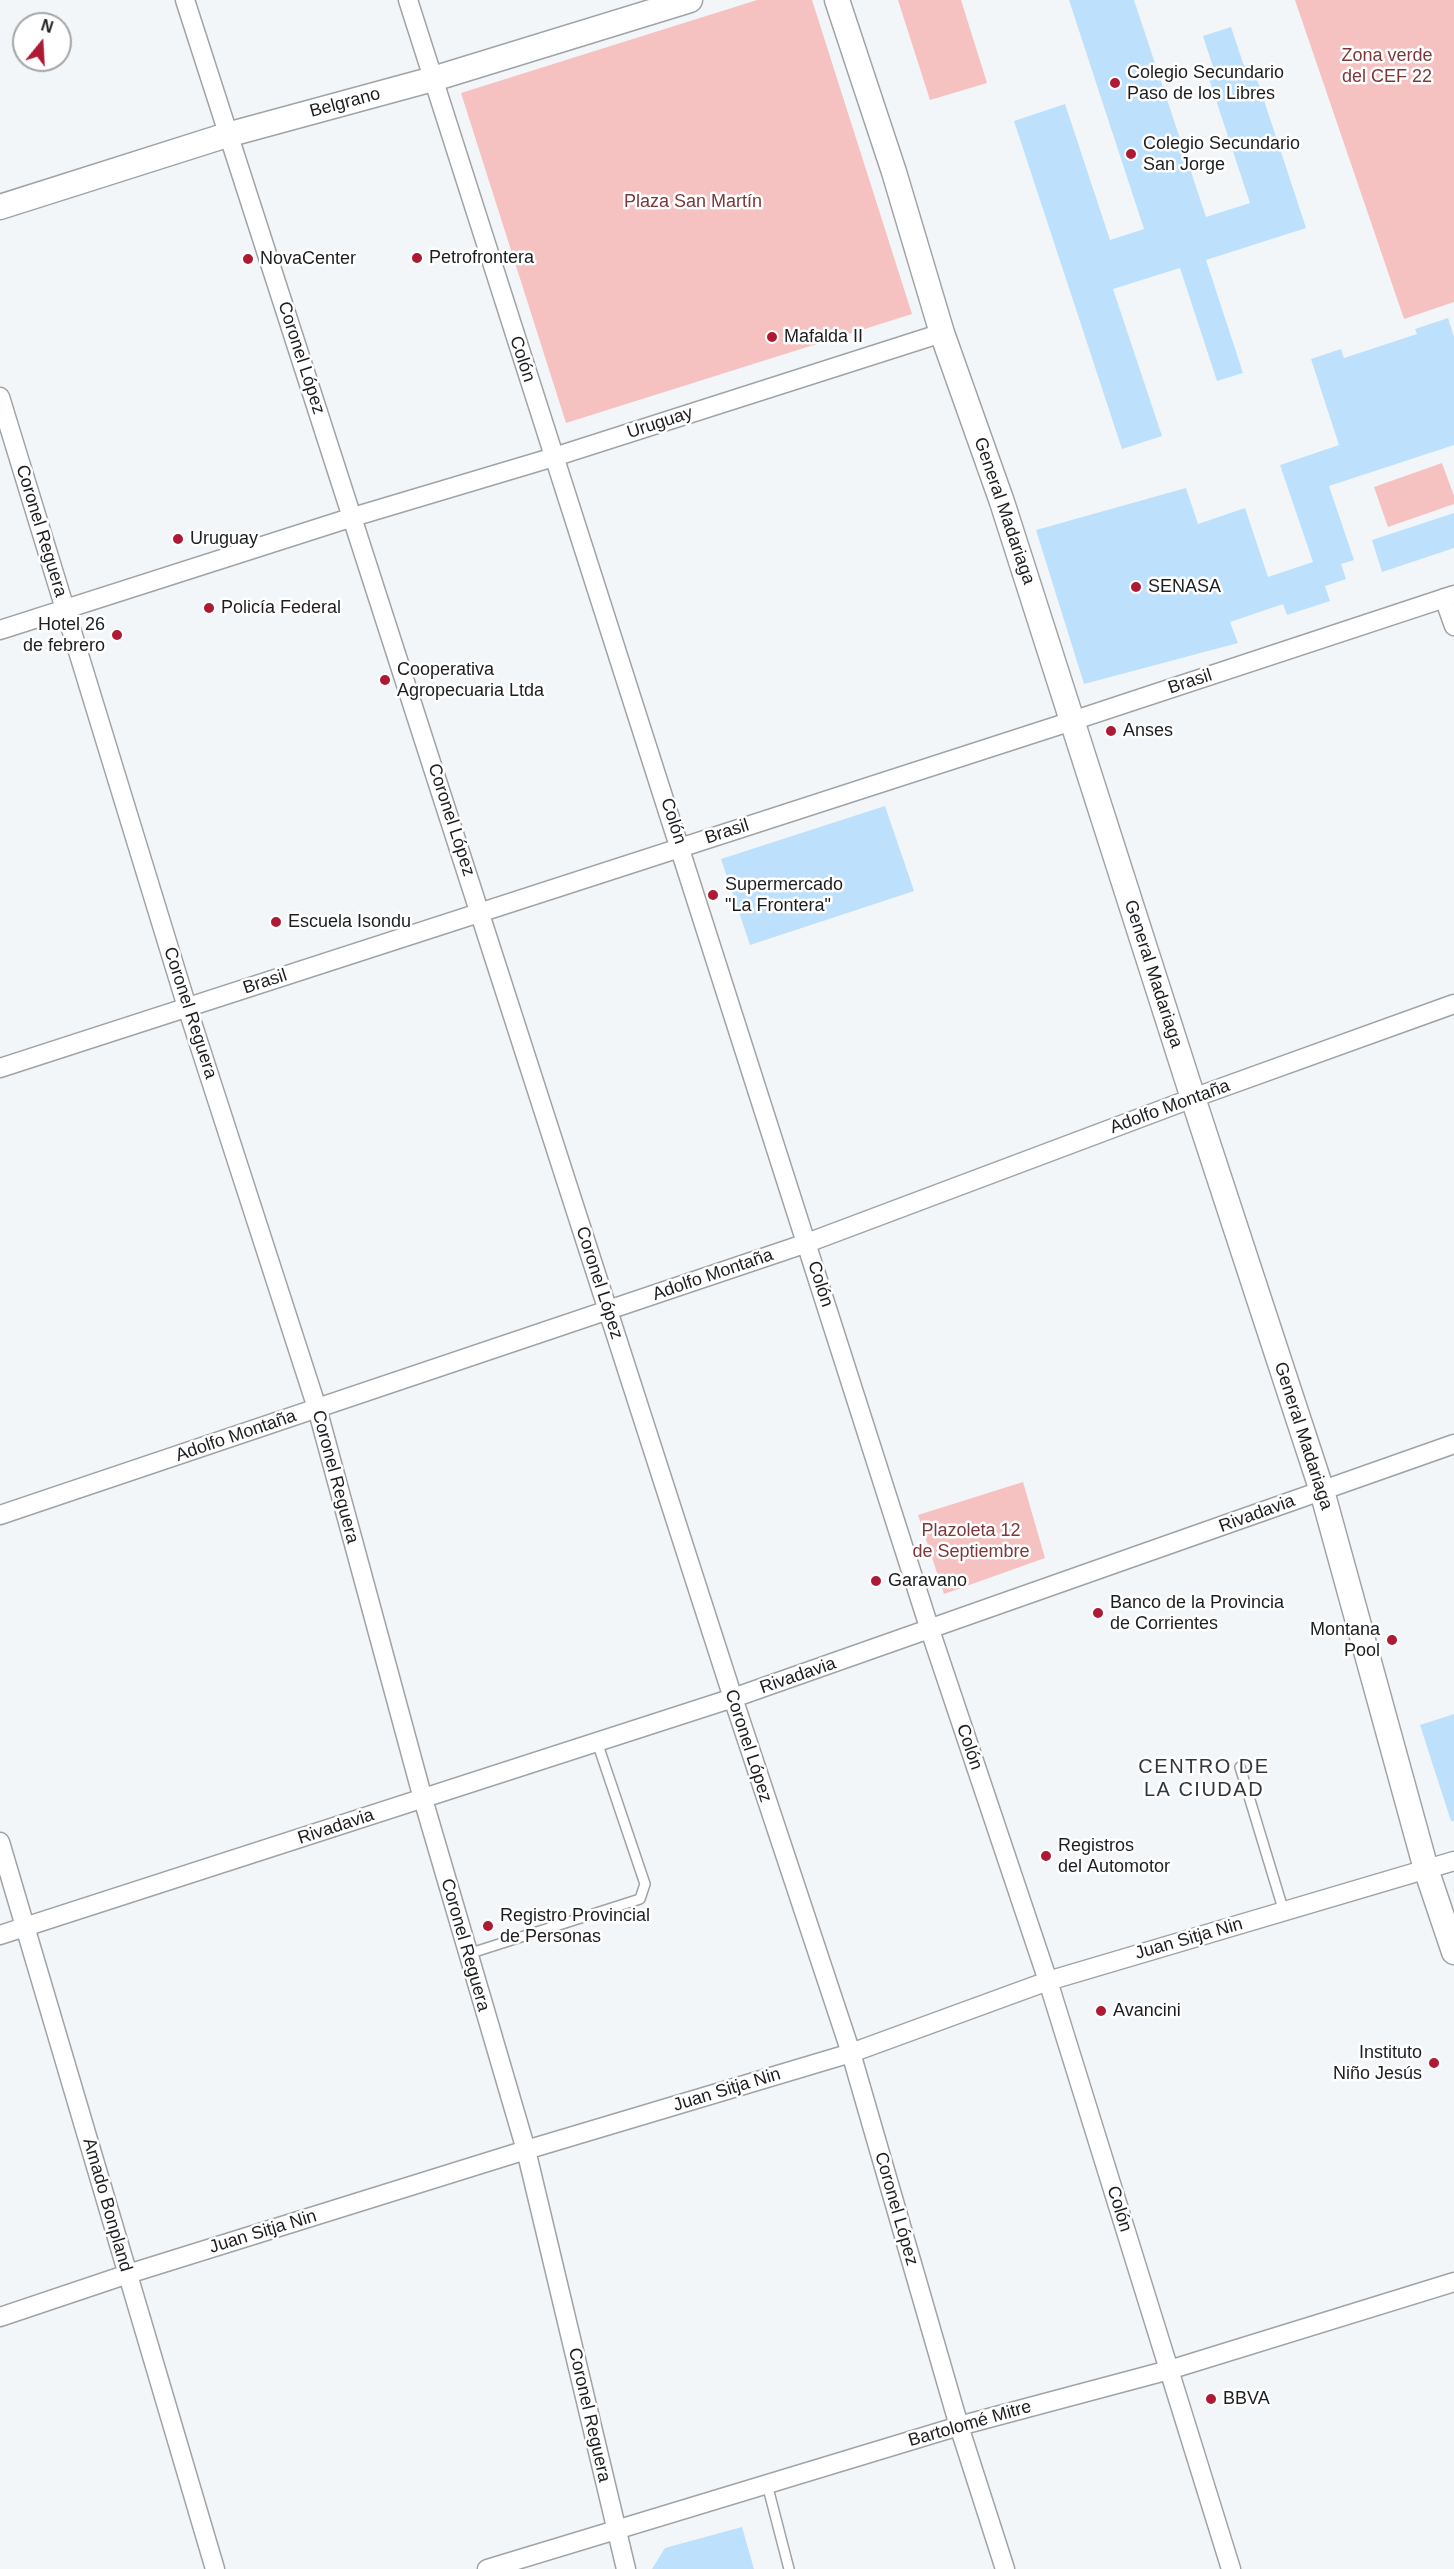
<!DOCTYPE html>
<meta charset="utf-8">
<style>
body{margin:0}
#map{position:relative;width:1454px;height:2569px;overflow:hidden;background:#f2f6f9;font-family:Helvetica,sans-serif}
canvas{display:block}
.north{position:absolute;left:12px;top:12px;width:60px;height:60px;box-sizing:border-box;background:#fff;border:2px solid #a5a5a5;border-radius:50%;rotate:18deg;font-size:16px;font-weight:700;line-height:24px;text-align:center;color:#1d1e1f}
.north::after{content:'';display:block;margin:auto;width:21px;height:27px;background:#ae1a34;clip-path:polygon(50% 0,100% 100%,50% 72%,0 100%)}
</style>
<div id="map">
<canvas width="1454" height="2569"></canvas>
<div class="north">N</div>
</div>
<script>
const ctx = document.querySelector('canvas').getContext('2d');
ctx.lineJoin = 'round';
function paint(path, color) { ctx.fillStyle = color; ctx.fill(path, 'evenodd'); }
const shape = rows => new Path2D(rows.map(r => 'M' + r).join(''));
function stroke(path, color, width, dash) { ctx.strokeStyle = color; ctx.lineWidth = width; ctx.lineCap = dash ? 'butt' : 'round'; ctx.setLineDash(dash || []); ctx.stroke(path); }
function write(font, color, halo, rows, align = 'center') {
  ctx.font = font + ' Helvetica,sans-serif'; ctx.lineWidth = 5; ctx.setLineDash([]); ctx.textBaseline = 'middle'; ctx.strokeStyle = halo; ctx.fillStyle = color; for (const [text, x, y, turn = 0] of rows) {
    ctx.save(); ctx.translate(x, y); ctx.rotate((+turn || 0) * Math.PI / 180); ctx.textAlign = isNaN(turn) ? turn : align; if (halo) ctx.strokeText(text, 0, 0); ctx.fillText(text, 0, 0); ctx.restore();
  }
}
const green = shape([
 [757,0,812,0,912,314,566,423,461,93],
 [898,0,961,0,987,83,930,100],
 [1295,0,1454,0,1454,302,1404,319],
 [1442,463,1454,496,1454,504,1388,527,1374,487],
 [1023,1482,1045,1558,944,1594,918,1515]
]);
const building = shape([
 [1069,0,1134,0,1206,217,1250,203,1209,79,1216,76,1203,36,1231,27,1244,66,1252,64,1306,228,1206,260,1243,373,1217,381,1180,268,1113,289,1162,436,1122,449,1014,121,1065,104,1110,240,1144,229],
 [1448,318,1454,337,1454,445,1329,486,1354,560,1341,564,1346,579,1325,586,1330,601,1287,615,1283,604,1230,622,1238,643,1084,684,1036,530,1186,488,1198,524,1245,508,1268,577,1313,562,1280,465,1339,445,1311,359,1341,349,1344,358,1417,334,1415,329],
 [1454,513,1454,548,1382,572,1372,540],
 [885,806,914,891,750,945,721,859],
 [1454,1714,1454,1821,1451,1821,1420,1725],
 [742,2527,754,2569,652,2569,665,2548]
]);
const lane = shape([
 [1240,1767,1284,1912],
 [468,1954,640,1899,645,1884,597,1742],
 [767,2484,789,2569]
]);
const street = shape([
 [185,0,733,1698,851,2053,959,2426,1005,2569],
 [408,0,930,1630,1048,1981,1231,2569],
 [0,397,187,1007,317,1408,423,1799,526,2150,626,2569],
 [1444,598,1454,626],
 [0,630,353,517,554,457,942,333],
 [0,1068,1072,721,1454,595],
 [0,1515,807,1243,1193,1098,1454,1004],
 [0,1842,215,2569],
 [0,1935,733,1698,1454,1444],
 [0,2317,128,2274,526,2150,851,2053,1048,1981,1454,1861],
 [487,2569,959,2426,1169,2370,1454,2282]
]);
const secondary = shape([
 [837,0,894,172,942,333,1002,502,1193,1098,1322,1491,1426,1869,1454,1952],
 [0,207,227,135,433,79,690,0]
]);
const markers = [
 [1115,83,6,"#ae1a34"],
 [1131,154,6,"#ae1a34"],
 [417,258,6,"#ae1a34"],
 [248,259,6,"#ae1a34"],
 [772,337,6,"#ae1a34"],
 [178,539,6,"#ae1a34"],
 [1136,587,6,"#ae1a34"],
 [209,608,6,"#ae1a34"],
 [117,635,6,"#ae1a34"],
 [385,680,6,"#ae1a34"],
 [1111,731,6,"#ae1a34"],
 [713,895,6,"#ae1a34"],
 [276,922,6,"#ae1a34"],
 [876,1581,6,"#ae1a34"],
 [1098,1613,6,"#ae1a34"],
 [1392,1640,6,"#ae1a34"],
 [1046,1856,6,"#ae1a34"],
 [488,1926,6,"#ae1a34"],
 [1101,2011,6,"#ae1a34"],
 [1434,2063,6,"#ae1a34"],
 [1211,2399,6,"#ae1a34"]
];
const parkNames = [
 ["Zona verde",1387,56],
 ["del CEF 22",1387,77],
 ["Plaza San Martín",693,202],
 ["Plazoleta 12",971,1531],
 ["de Septiembre",971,1552]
];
const poiNames = [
 ["Colegio Secundario",1127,73],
 ["Paso de los Libres",1127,94],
 ["Colegio Secundario",1143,144],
 ["San Jorge",1143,165],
 ["Petrofrontera",429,258],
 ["NovaCenter",260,259],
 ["Mafalda II",784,337],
 ["Uruguay",190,539],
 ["SENASA",1148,587],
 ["Policía Federal",221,608],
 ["Hotel 26",105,625,"right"],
 ["de febrero",105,646,"right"],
 ["Cooperativa",397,670],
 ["Agropecuaria Ltda",397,691],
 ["Anses",1123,731],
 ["Supermercado",725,885],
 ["\"La Frontera\"",725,906],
 ["Escuela Isondu",288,922],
 ["Garavano",888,1581],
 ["Banco de la Provincia",1110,1603],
 ["de Corrientes",1110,1624],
 ["Montana",1380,1630,"right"],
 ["Pool",1380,1651,"right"],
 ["Registros",1058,1846],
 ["del Automotor",1058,1867],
 ["Registro Provincial",500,1916],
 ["de Personas",500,1937],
 ["Avancini",1113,2011],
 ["Instituto",1422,2053,"right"],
 ["Niño Jesús",1422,2074,"right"],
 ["BBVA",1223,2399]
];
const streetNames = [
 ["Belgrano",345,103,-15],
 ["Coronel López",301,358,72],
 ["Colón",522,359,72],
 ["Uruguay",660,423,-18],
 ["General Madariaga",1004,511,71],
 ["Coronel Reguera",41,531,73],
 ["Brasil",1190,682,-18],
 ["Coronel López",451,820,72],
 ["Colón",673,821,72],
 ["Brasil",727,832,-18],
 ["General Madariaga",1153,974,72],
 ["Brasil",265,982,-18],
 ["Coronel Reguera",190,1013,72],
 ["Adolfo Montaña",1170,1107,-20],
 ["Adolfo Montaña",713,1275,-19],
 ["Coronel López",599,1283,72],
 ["Colón",820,1284,72],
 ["Adolfo Montaña",236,1436,-19],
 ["General Madariaga",1303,1436,72],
 ["Coronel Reguera",335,1477,75],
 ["Rivadavia",1257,1514,-20],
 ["Rivadavia",798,1676,-19],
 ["Coronel López",748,1746,72],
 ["Colón",969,1747,71],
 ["Rivadavia",336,1827,-18],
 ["Juan Sitja Nin",1189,1939,-16],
 ["Coronel Reguera",465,1945,74],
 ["Juan Sitja Nin",727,2090,-17],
 ["Amado Bonpland",107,2205,74],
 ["Coronel López",896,2209,74],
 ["Colón",1119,2209,73],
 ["Juan Sitja Nin",263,2232,-17],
 ["Coronel Reguera",589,2415,77],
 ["Bartolomé Mitre",970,2424,-16]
];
const neighbourhoodNames = [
 ["CENTRO DE",1204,1767],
 ["LA CIUDAD",1204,1790]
];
paint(green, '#f6c1c1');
paint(building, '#bde0fc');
stroke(lane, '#a0a3a6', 12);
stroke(street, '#a0a3a6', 21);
stroke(secondary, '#a0a3a6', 27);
stroke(lane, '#fff', 9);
stroke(street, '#fff', 18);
stroke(secondary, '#fff', 24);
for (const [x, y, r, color] of markers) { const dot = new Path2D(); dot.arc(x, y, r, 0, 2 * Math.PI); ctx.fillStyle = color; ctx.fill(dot); stroke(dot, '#fff', 2); }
write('18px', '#7d373a', '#fff', parkNames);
write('18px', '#1d1e1f', '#fff', poiNames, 'left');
write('18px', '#1d1e1f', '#fff', streetNames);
ctx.letterSpacing = '1.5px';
write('20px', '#343739', '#fff', neighbourhoodNames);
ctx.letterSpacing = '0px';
</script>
